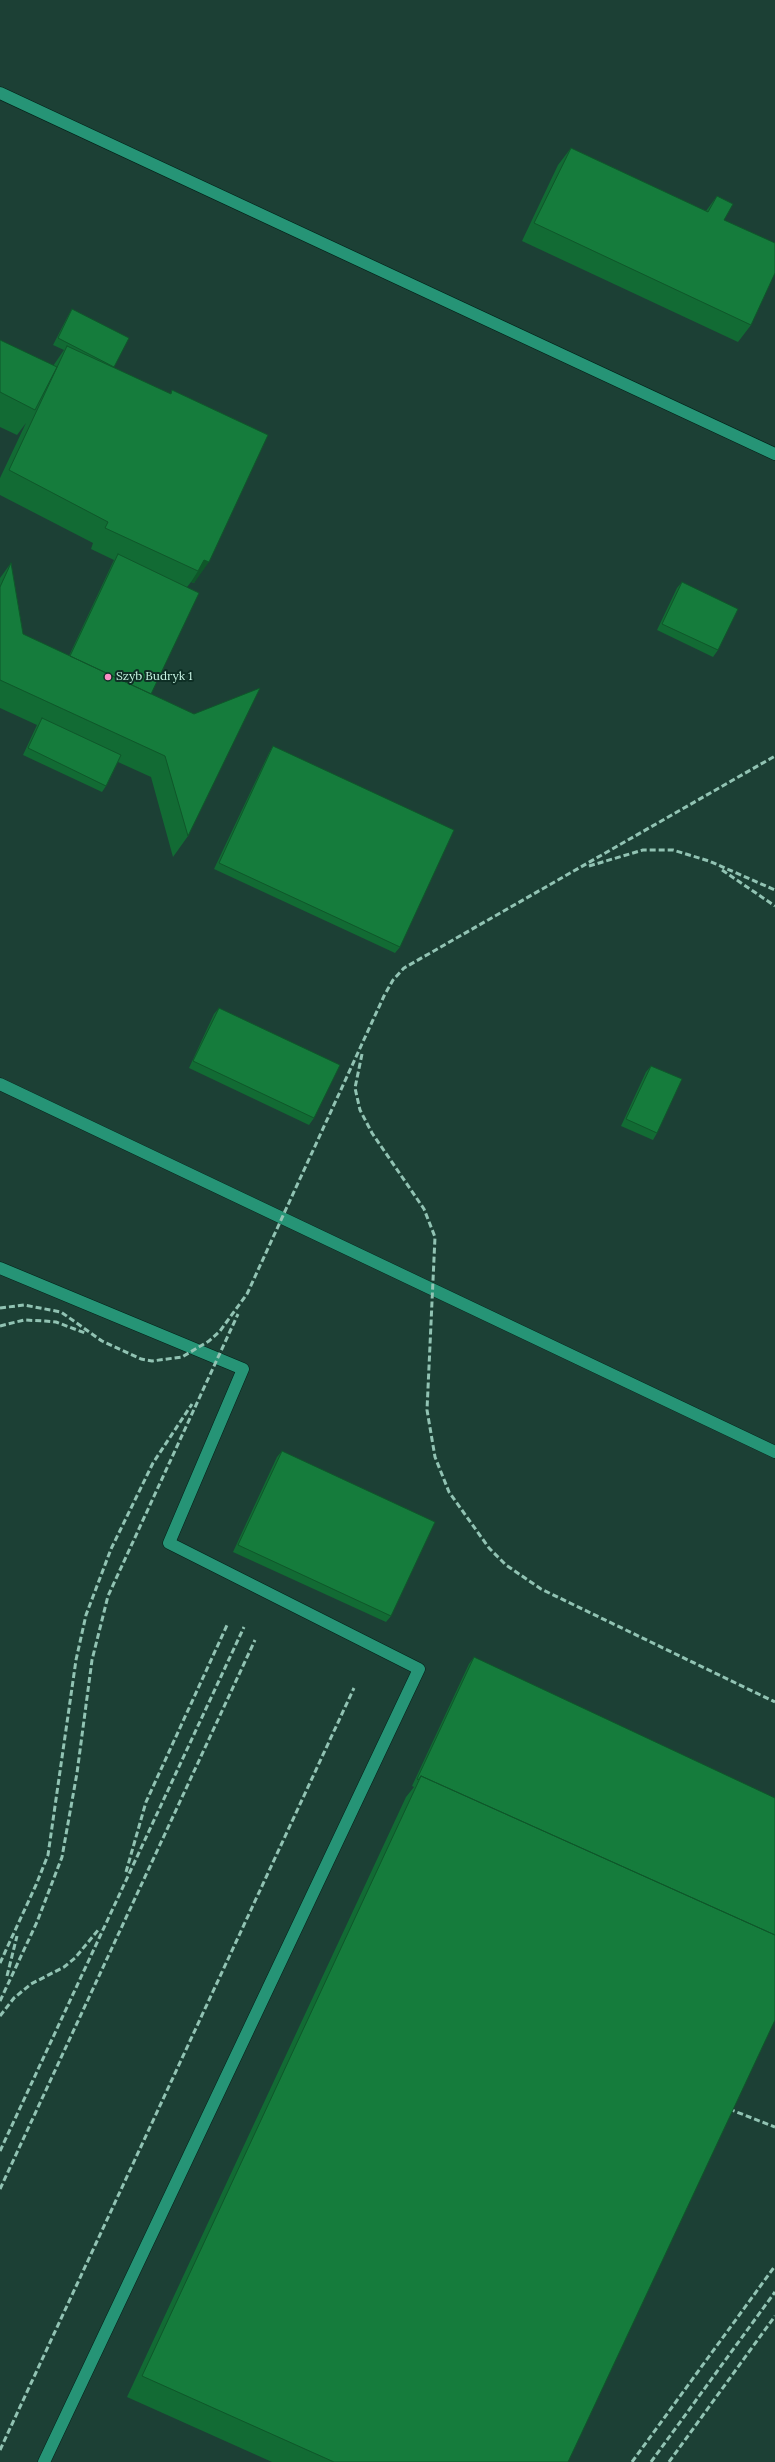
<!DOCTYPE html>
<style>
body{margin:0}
canvas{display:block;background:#003c2d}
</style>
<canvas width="775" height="2462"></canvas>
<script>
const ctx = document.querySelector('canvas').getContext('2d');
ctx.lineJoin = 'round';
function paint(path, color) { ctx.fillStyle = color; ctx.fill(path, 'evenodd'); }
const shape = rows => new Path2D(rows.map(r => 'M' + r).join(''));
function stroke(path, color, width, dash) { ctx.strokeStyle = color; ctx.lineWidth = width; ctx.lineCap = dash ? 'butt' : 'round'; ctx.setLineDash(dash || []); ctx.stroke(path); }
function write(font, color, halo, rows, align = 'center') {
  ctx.font = font + ' Lora,serif'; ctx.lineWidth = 4; ctx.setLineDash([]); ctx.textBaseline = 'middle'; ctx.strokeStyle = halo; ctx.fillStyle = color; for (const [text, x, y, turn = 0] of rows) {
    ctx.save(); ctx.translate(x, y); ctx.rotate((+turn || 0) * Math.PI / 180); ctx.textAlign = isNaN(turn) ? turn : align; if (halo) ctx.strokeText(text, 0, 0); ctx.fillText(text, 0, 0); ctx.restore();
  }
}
const built = shape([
 [0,0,775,0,775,2462,0,2462]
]);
const minor = shape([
 [0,93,775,454],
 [0,1084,775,1452],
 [0,1268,243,1369,169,1543,419,1669,44,2462]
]);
const rail = shape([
 [589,866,643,850,673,850,709,861,775,890],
 [722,870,775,906],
 [362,1054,355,1088,360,1110,372,1133,424,1209,435,1237,427,1410,435,1457,449,1492,489,1548,506,1565,541,1589,775,1702],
 [0,1308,24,1305,61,1312,102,1341,141,1359,152,1361,182,1357,209,1341,220,1331,247,1294,384,996,393,980,404,968,775,756],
 [0,1326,24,1320,45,1321,56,1322,85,1333],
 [126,1872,146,1802,228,1623],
 [0,1963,36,1885,48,1855,76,1660,86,1615,111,1549,153,1463,192,1404],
 [7,1976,17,1936],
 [0,2001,37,1922,62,1857,77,1773,92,1660,108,1596,238,1314],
 [0,2016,14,1998,31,1984,64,1967,75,1958,99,1929],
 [729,2109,775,2127],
 [0,2151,244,1627],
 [0,2189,255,1640],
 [0,2450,354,1688],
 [632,2462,775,2266],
 [651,2462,775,2292],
 [669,2462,775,2316]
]);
const wall = shape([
 [571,148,706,211,717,196,724,220,751,325,738,342,522,241,558,165],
 [72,309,114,367,114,368,170,394,172,390,268,435,194,583,191,582,187,587,151,694,188,836,173,857,151,777,118,762,106,786,102,792,23,755,37,725,0,708,0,578,11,563,23,634,69,656,114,560,91,549,93,543,0,495,0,478,26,423,17,435,0,427,0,340,53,366,64,350,53,345,68,316],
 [682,582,718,650,713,657,657,630,677,588],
 [273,746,400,947,395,953,214,869,269,753],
 [219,1008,314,1118,309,1125,189,1068,214,1014],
 [651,1066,657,1133,653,1140,621,1126,646,1072],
 [282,1451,391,1616,386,1622,233,1552,277,1457],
 [474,1657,568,2462,272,2462,127,2397,406,1797,414,1787,412,1786,469,1664]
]);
const shadedWall = shape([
 [204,560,209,562,194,583,191,582,198,571]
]);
const building = shape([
 [571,148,708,212,717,196,733,204,724,220,775,243,775,273,751,325,534,223,571,148],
 [72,309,129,338,114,367,58,338,72,309],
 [0,340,57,367,35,410,0,392,0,340],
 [67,346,171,394,172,390,268,435,209,562,204,560,198,571,105,528,108,522,9,470,67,346],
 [118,554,199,593,151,694,70,656,118,554],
 [11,563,23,634,194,714,260,688,188,836,165,756,0,680,0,587,11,563],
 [682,582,738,609,718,650,662,624,682,582],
 [42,718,121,755,106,786,28,748,42,718],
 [273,746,454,830,400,947,219,863,273,746],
 [219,1008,340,1065,314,1118,193,1061,219,1008],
 [651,1066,682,1079,657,1133,626,1119,651,1066],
 [282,1451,435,1522,391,1616,238,1545,282,1451],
 [474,1657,775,1798,775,1935,421,1776,418,1780,417,1779,474,1657],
 [421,1776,775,1935,775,2020,568,2462,334,2462,142,2376,421,1776]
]);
const markers = [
 [108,677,4,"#fb8fc4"]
];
const poiNames = [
 ["Szyb Budryk 1",116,677]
];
paint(built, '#1c4035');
stroke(minor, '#002017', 13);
stroke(minor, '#269476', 12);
stroke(rail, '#91c3b3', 3, [6, 3]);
paint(wall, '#126b34');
paint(shadedWall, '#0f572a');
paint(building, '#157c3c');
stroke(building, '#0f572a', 1);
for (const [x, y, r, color] of markers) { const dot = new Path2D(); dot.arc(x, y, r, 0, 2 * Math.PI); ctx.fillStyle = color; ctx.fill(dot); stroke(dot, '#0e2f25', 1.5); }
write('12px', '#c8f6e5', '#0e2f25', poiNames, 'left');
</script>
